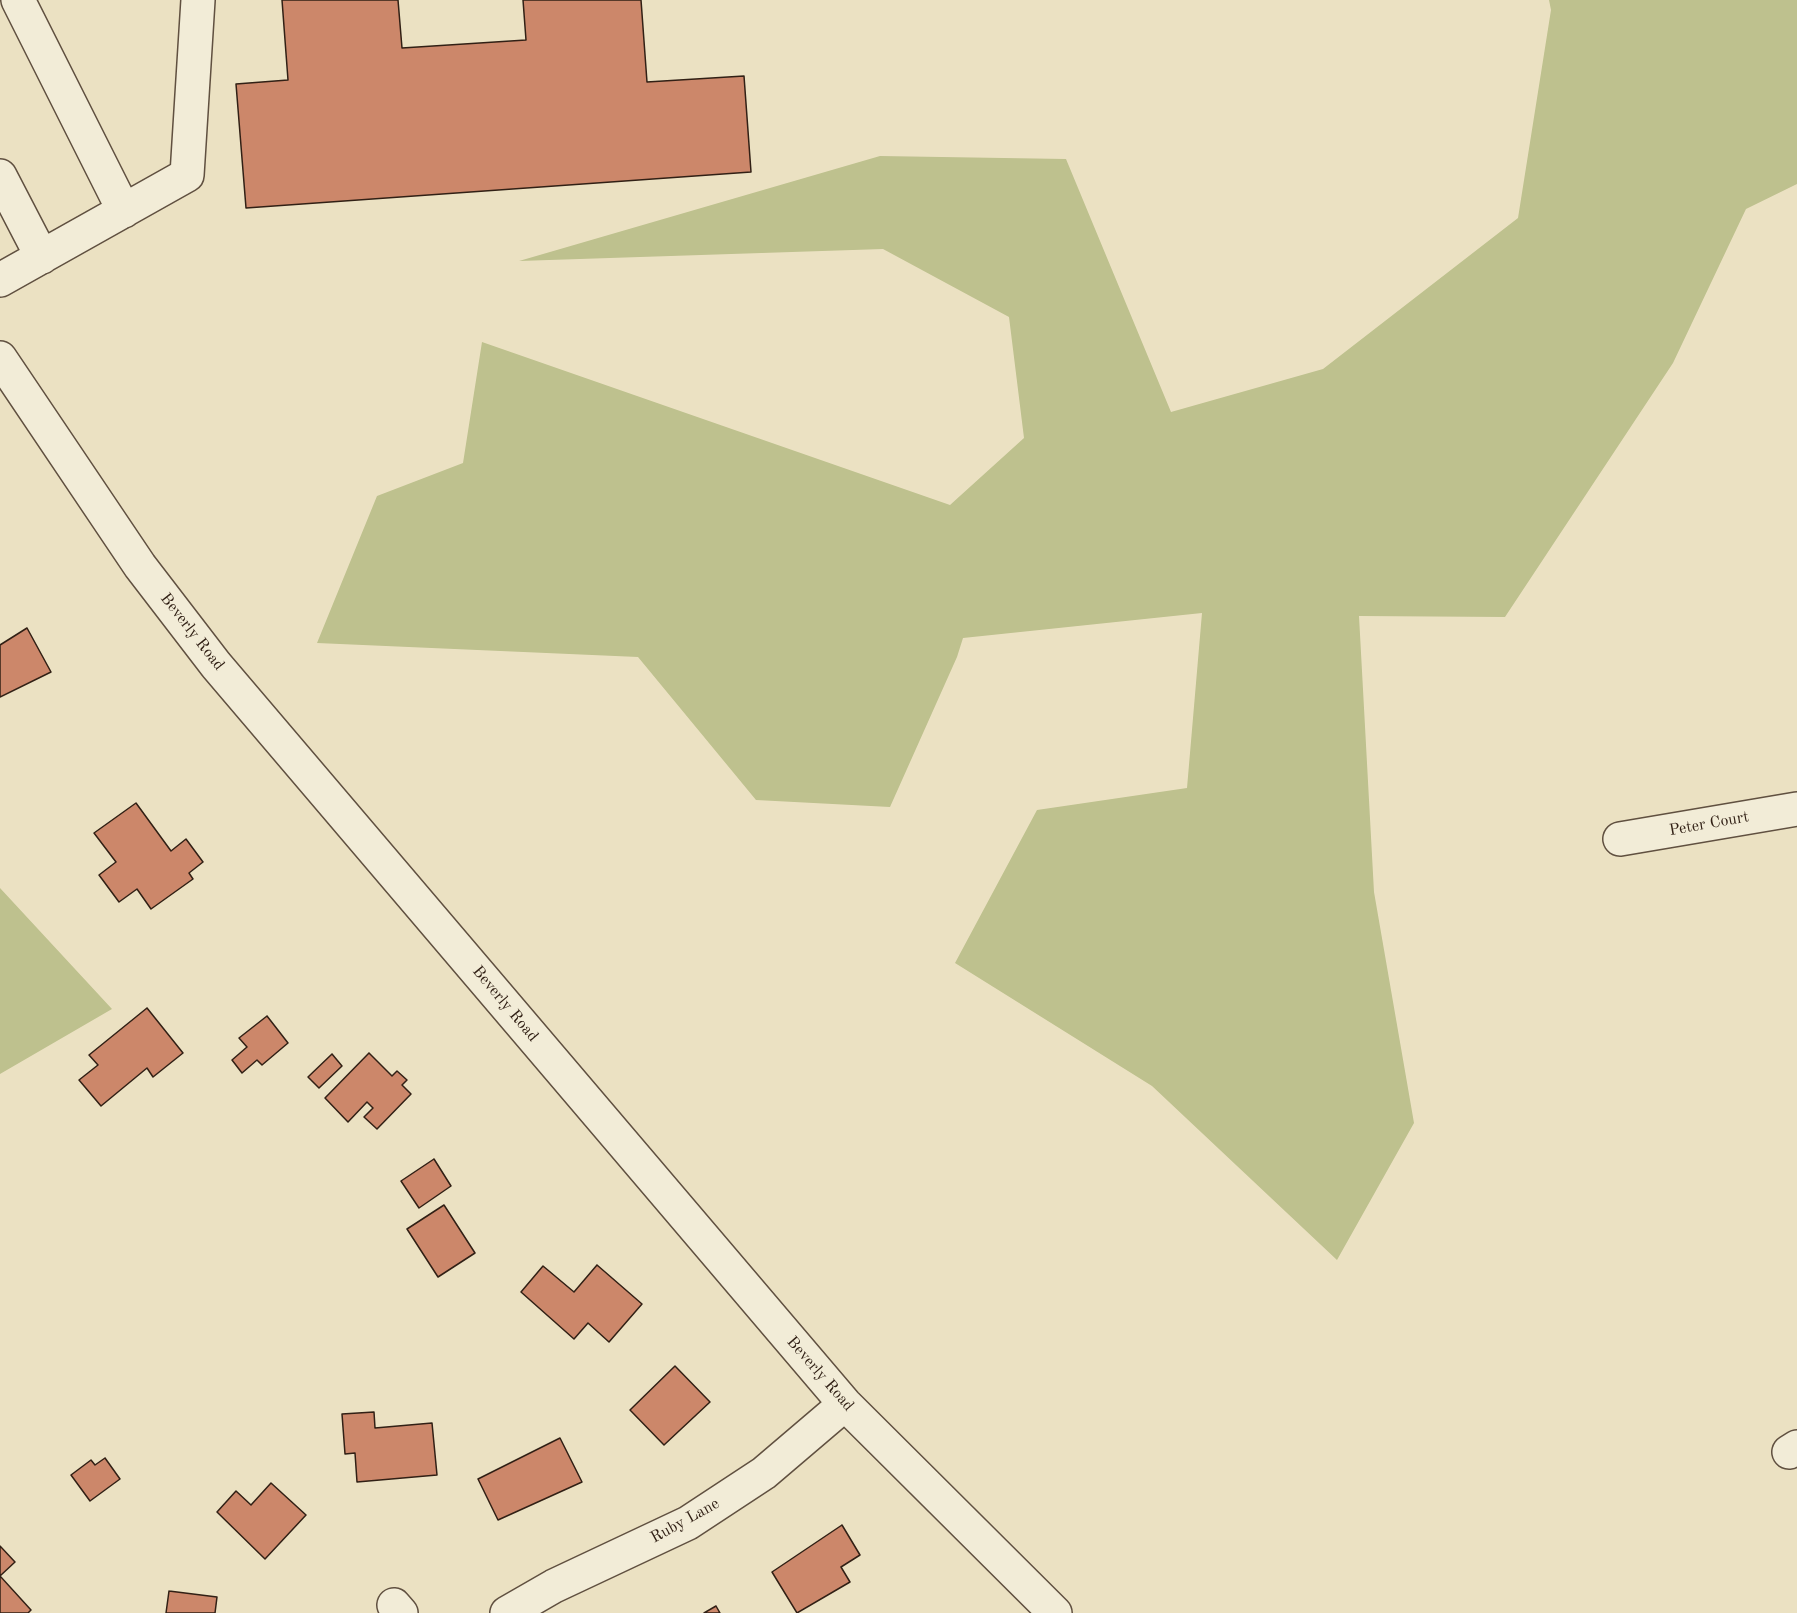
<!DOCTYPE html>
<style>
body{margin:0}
canvas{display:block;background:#ebe1c2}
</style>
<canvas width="1797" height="1613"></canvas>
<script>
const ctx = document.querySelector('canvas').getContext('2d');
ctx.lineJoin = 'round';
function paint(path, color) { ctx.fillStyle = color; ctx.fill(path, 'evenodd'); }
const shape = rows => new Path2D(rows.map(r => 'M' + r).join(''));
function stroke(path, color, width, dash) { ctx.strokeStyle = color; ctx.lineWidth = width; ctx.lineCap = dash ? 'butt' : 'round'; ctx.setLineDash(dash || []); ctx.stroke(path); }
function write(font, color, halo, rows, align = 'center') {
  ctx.font = font + ' "Old Standard TT",serif'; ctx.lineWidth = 6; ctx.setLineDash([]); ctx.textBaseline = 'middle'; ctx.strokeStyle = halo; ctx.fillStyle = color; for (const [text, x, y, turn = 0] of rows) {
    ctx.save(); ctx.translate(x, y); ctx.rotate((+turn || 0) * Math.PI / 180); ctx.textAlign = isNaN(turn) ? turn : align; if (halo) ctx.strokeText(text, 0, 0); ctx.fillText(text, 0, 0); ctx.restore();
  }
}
const green = shape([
 [1549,0,1797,0,1797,184,1746,209,1673,363,1505,617,1359,616,1374,892,1414,1123,1337,1260,1152,1086,955,963,1037,810,1187,788,1202,613,963,638,957,657,890,807,756,800,638,657,317,643,377,496,463,463,482,342,950,505,1024,438,1009,317,883,249,519,261,880,156,1066,159,1171,412,1323,369,1518,218,1551,10],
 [0,888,112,1009,0,1074]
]);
const building = shape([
 [282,0,398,0,402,48,526,40,523,0,641,0,647,82,744,76,751,172,246,208,236,84,288,80,282,0],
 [27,628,51,672,0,697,0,645,27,628],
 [136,803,171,851,186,839,203,862,189,873,193,879,151,909,137,889,119,902,99,875,116,862,94,833,136,803],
 [147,1008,183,1053,153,1077,147,1068,101,1106,79,1080,98,1065,89,1055,147,1008],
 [267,1016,288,1043,262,1065,257,1060,242,1073,232,1060,247,1047,239,1038,267,1016],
 [369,1053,392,1076,397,1071,407,1080,402,1085,411,1094,377,1129,364,1117,373,1108,367,1102,348,1122,325,1098,369,1053],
 [332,1054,342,1066,319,1088,308,1077,332,1054],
 [434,1159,451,1186,419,1208,401,1181,434,1159],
 [444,1205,475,1253,438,1277,407,1229,444,1205],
 [597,1265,642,1304,609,1342,588,1323,574,1339,521,1292,543,1266,574,1292,597,1265],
 [675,1366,710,1402,664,1445,630,1410,675,1366],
 [374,1412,375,1428,432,1423,437,1475,357,1482,355,1453,345,1454,342,1414,374,1412],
 [560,1438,582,1482,498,1520,478,1479,560,1438],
 [105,1458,120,1479,90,1501,71,1475,91,1460,95,1465,105,1458],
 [271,1483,306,1515,265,1559,217,1512,236,1491,251,1505,271,1483],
 [842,1525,860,1555,841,1567,850,1582,797,1613,772,1572,842,1525],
 [0,1546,15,1562,0,1576,31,1610,28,1613,0,1613,0,1546],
 [169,1591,217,1597,215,1613,166,1613,169,1591],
 [716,1606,720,1613,704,1613,716,1606]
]);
const minor = shape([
 [18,0,124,211],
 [0,176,42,257],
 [0,280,187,175,198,0],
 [0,358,140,566,216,665,845,1404,1055,1613],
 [1620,839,1797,809],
 [1789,1452,1797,1447],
 [394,1605,401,1613],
 [507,1613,554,1586,688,1523,764,1473,845,1404]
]);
const streetNames = [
 ["Beverly Road",192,632,52],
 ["Peter Court",1709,824,-10],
 ["Beverly Road",505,1004,50],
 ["Beverly Road",820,1374,49],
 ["Ruby Lane",685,1521,-29]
];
paint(green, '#bec18e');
paint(building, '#cc876a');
stroke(building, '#312015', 1.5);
stroke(minor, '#605040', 36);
stroke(minor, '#f2ecd7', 33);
write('16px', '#312015', '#f2ecd7', streetNames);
</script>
